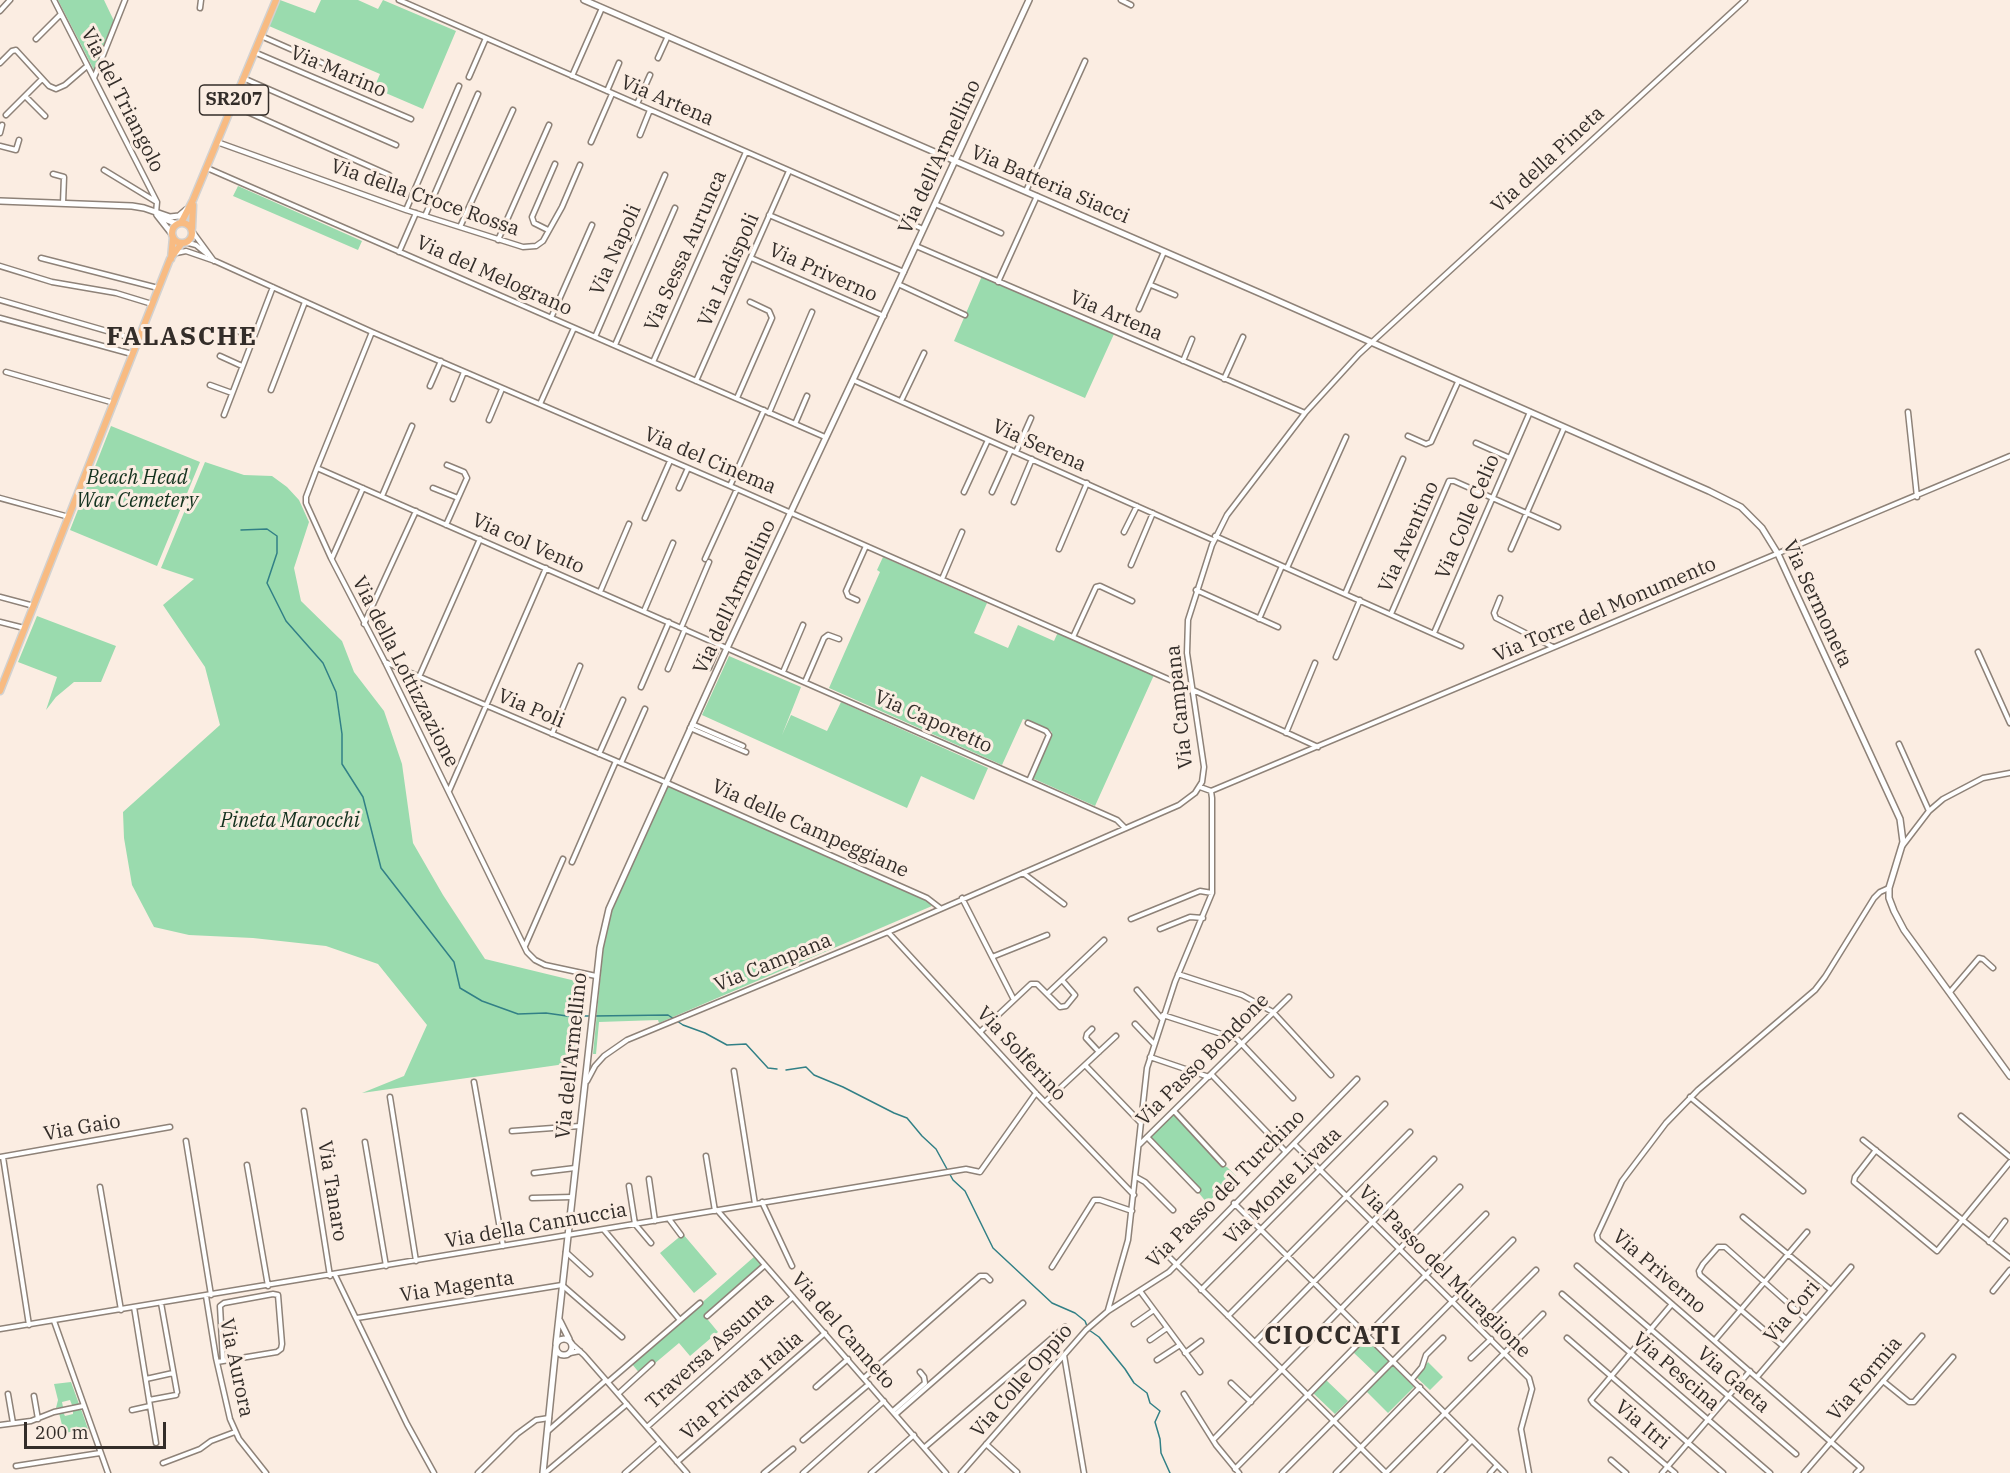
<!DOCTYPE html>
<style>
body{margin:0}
#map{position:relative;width:2010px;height:1473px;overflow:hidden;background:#fbede2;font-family:"IBM Plex Serif",serif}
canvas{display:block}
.scale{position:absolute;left:24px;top:1422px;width:142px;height:27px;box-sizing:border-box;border:3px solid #332d29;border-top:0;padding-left:8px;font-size:18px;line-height:21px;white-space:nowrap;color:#332d29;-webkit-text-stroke:4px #fbede2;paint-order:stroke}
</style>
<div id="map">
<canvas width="2010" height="1473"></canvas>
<div class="scale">200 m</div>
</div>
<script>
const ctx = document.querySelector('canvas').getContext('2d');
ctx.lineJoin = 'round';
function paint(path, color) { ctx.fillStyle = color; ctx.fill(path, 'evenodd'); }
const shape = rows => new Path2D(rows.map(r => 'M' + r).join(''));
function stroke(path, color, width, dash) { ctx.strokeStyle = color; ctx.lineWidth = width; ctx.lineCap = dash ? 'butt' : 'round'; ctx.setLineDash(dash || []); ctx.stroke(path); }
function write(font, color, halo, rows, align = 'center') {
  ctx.font = font + ' "IBM Plex Serif",serif'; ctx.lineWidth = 6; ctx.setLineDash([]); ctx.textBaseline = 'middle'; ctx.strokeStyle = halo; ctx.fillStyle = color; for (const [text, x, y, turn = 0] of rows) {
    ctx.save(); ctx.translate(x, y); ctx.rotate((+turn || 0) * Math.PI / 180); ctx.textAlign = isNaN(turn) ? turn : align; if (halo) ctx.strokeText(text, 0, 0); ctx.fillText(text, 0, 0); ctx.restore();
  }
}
const green = shape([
 [58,0,104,0,114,21,94,70],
 [280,0,315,13,321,0,358,0,378,9,383,0,456,31,423,109,374,88,380,74,269,26],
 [238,186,362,241,358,250,233,196],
 [982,276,1114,334,1085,398,954,341],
 [111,426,200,462,157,566,70,530],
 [205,462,244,475,272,476,287,487,299,500,309,522,294,568,301,601,342,641,354,672,384,711,402,764,413,843,443,895,485,959,588,984,579,1062,362,1093,404,1076,427,1025,378,964,326,946,253,938,189,935,154,927,132,885,124,838,123,812,220,725,205,667,163,605,194,579,161,568],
 [883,557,987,603,974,633,1008,648,1018,625,1054,641,1058,632,1154,675,1095,806,1032,778,1052,732,1023,719,1002,765,829,688,880,572,877,570],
 [37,616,116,646,101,682,74,682,56,697,46,710,57,677,18,662],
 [729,656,801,687,782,735,791,715,827,731,841,702,988,768,974,800,921,776,907,808,702,715],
 [668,786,927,899,932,906,659,1023,658,1020,599,1022,596,1054,593,1054,605,929,616,893],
 [1174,1113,1224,1166,1227,1167,1236,1176,1207,1203,1198,1192,1199,1191,1150,1137],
 [683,1234,717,1274,694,1293,660,1253],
 [755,1256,762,1264,704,1315,718,1332,690,1356,679,1343,641,1375,632,1364],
 [1366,1338,1389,1361,1376,1374,1353,1352],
 [1428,1362,1443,1377,1430,1390,1415,1376],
 [1392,1365,1414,1387,1388,1413,1366,1391],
 [1325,1379,1348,1401,1335,1414,1312,1392],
 [71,1382,79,1404,72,1405,70,1400,62,1402,63,1407,56,1408,58,1400,54,1384],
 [81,1409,88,1429,64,1433,59,1413,63,1412,65,1416,73,1414,73,1411]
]);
const stream = shape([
 [241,530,267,529,277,536,277,553,267,583,286,621,323,663,336,692,342,734,342,764,363,797,381,868,454,962,460,988,482,1001,518,1014,546,1013,567,1016,589,1016],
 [594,1016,668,1015,683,1025,705,1033,727,1045,746,1044,768,1068,777,1069],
 [786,1070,806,1067,814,1075,843,1087,894,1113,907,1118,922,1136,936,1149,953,1180,965,1191,993,1248,1052,1303,1075,1313,1085,1321,1087,1326],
 [1089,1330,1099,1337,1125,1369,1134,1383,1147,1393,1150,1403,1160,1411,1155,1422,1160,1439,1161,1453,1170,1473]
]);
const street = shape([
 [54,0,157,202,156,213],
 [399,0,923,229],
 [1121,0,1131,5],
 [200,8,201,0],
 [0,11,10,0],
 [261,36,379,88],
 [36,39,61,14],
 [254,52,411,119],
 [658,58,668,36],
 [0,63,12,51,16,50,49,86,56,89,65,85,87,66],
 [572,76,602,8],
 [469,77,486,38],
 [94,78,125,0],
 [243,78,396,145],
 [607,91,619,63],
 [25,96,45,116],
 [637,104,650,75],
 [232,105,389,175],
 [6,115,42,79],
 [0,133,2,125],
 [640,135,650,110],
 [217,142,406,210,523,247,536,246,543,241,562,207,580,165],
 [591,142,612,94],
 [0,146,16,150,19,140],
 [207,168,825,437],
 [104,170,155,201],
 [53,174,64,177,63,203],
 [1026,191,1085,61],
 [935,204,1001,233],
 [406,210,459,86],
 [769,215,904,272],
 [425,216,478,94],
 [460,227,513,110],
 [548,230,534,223,532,217,555,164],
 [192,231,214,261],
 [498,240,549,125],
 [185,242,196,245,207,254],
 [916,246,1305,413],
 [399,252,416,213],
 [176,253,186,251,215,261,372,332,730,486,1193,690,1318,747],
 [41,258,158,288],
 [751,258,884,316],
 [0,266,52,282,116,293,152,304],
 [998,282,1037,196],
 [898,284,965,315],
 [1151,285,1175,295],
 [0,300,138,340],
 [1139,309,1164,252],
 [0,318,132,354],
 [551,318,592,225],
 [232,329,253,337],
 [372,332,317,468,306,497,306,503,331,558,385,662,527,952,535,960,545,965,596,976],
 [595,337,665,175],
 [615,345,675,208],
 [220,356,242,366],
 [1183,361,1192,339],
 [653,362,746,152],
 [6,372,114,403],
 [1224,379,1243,337],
 [853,380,1213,540],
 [696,381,789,171],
 [210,385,232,393],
 [430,386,441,361],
 [271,390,305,302],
 [737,398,772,318,769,311,750,302],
 [453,399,464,372],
 [901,401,924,353],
 [540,404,574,328],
 [1908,412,1917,497],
 [769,413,812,312],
 [224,415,273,287],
 [489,420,502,389],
 [795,424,807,396],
 [1408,436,1426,444,1431,442,1458,382],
 [1476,443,1510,458],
 [1016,452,1031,418],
 [317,468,1029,781,1117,820,1125,828],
 [730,486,764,410],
 [433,488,458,498],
 [679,488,688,468],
 [964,492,988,440],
 [992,492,1011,450],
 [382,496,412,426],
 [0,498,69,517],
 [1014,502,1032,459],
 [645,518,670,461],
 [446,525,467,478,464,472,447,465],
 [1124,532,1137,506],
 [1215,536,1461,646],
 [1059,549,1087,483],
 [1511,549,1564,428],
 [332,558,363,488],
 [705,559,737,489],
 [1131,565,1153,513],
 [1287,568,1346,437],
 [942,579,962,532],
 [1196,590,1278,627],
 [600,592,629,524],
 [1345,594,1403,459],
 [0,597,34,606],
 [1500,598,1494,613,1496,618,1553,647],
 [857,600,848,596,846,591,866,546],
 [644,611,673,543],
 [1391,614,1449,481,1454,481,1558,527],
 [1259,619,1282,566],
 [0,622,24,628],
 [364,624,416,511],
 [681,628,709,562],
 [1434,633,1530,412],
 [1073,637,1096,587,1100,586,1132,601],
 [1978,652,2010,723],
 [1336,657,1360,600],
 [385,662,665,782,927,898,940,908],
 [709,668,719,644],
 [668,669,685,629],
 [783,672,803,625],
 [419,677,480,539],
 [805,682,824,638,828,635,839,639],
 [641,687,669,622],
 [1028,723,1046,731,1049,735,1029,781],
 [692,724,743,746],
 [690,728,746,752],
 [1286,733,1315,663],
 [552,734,580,666],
 [1899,744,1929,811],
 [599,754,623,700],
 [621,763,645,709],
 [449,791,546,568],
 [1211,791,2010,456],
 [1903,845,1929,811,1943,799,1983,778,2010,773],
 [572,862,616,761],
 [1023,873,1064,904],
 [962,898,1014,1000],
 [1131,919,1200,891,1212,893],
 [1160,929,1190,917,1203,918],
 [888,932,1036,1093,1134,1195],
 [525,946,563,859],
 [992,957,1047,935],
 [1178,974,1242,995,1273,1012,1331,1075],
 [1137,990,1162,1019],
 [1950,992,1979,958,1983,959,1993,968],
 [1047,994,1060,1007,1066,1006,1075,995,1062,980],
 [1163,1015,1237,1039,1293,1098],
 [1135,1024,1154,1044],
 [1092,1029,1087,1034,1086,1038,1099,1052],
 [980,1032,1031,984,1037,984,1047,994,1104,940],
 [1150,1057,1209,1077],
 [1085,1065,1140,1122],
 [734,1071,755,1204],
 [1212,1075,1286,1152],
 [587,1081,595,1066,604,1056,627,1040,888,932,1179,805,1195,793,1202,782,1204,767,1187,653,1188,620,1212,545,1227,515,1305,413,1359,354,1745,0],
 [474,1082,503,1246],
 [390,1097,416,1261],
 [1690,1097,1803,1191],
 [1045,1102,1116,1036],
 [304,1111,330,1276],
 [1174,1111,1223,1164],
 [1961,1116,2010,1157],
 [512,1131,580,1126],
 [1147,1137,1198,1190],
 [1863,1140,2010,1258],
 [186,1141,211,1295],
 [365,1142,386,1266],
 [1294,1144,1529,1378,1532,1389,1521,1429,1529,1473],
 [1139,1145,1289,997],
 [1876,1150,1855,1177,1854,1182,1937,1251,2010,1162],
 [706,1156,715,1211],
 [0,1157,170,1127],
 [3,1157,29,1325],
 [247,1165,268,1286],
 [534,1173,575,1168],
 [1136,1177,1145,1182,1173,1210],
 [649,1179,655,1221],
 [629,1186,635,1224,651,1243],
 [100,1187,121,1310],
 [532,1198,572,1197],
 [762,1202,792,1266],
 [1234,1203,1505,1473],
 [718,1211,946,1473],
 [1743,1217,1831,1290],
 [669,1219,681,1235],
 [604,1230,680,1320],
 [1989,1242,2005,1221],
 [1162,1250,1386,1473],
 [566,1252,590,1274],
 [1577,1266,1796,1454],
 [1052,1267,1094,1200,1100,1200,1132,1211],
 [335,1275,407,1424,434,1473],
 [1201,1290,1385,1104],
 [1140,1291,1200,1372],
 [1993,1291,2010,1270],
 [1562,1294,1770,1473],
 [206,1296,216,1358,230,1419,239,1439,266,1473],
 [161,1303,177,1392],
 [1672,1304,1591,1400,1593,1403,1675,1473],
 [134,1307,156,1443],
 [1108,1310,1128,1240,1147,1068,1175,982,1212,893,1212,798,1211,791,1200,787],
 [707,1316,765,1265],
 [1228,1316,1410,1132],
 [357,1318,562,1285,622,1337],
 [54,1321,108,1473],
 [1134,1324,1154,1310],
 [1479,1327,1536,1270],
 [0,1329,966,1169,980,1172,1036,1093],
 [1567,1338,1723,1473],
 [1150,1340,1167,1328],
 [1715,1340,1807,1232],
 [1255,1342,1434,1159],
 [572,1344,584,1355,687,1473],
 [1783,1346,1700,1275,1699,1271,1703,1264,1718,1247,1725,1247,1806,1319],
 [570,1353,580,1351],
 [1185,1353,1201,1341],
 [1064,1355,1084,1473],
 [1471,1358,1491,1339],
 [1157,1360,1180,1345],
 [217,1362,277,1352,281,1349,282,1344,278,1295,273,1294,224,1303,220,1306,223,1361],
 [1757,1377,1851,1267],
 [864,1378,980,1276,986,1276,990,1280],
 [146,1379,173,1373],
 [1412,1379,1422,1367,1426,1355,1443,1338],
 [1883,1381,1909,1402,1914,1402,1953,1357],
 [608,1382,700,1303],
 [1231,1383,1251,1402],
 [816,1387,848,1359],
 [8,1394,13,1423],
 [618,1394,652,1363],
 [1184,1394,1216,1445,1239,1473],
 [34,1396,38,1419],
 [149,1400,176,1395],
 [132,1410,150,1406],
 [893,1411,925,1383,924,1377,920,1372],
 [896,1414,1023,1303],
 [0,1425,31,1421,54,1412,83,1406],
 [647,1427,793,1297],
 [548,1431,606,1380],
 [803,1440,869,1384],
 [1213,1440,1460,1187],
 [986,1444,1017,1472],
 [925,1447,1065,1327],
 [1611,1460,1626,1473],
 [677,1462,825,1333],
 [163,1463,200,1449,211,1441,235,1432],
 [16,1466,100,1453],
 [1235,1469,1486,1214],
 [478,1473,517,1434,536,1420,549,1418],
 [545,1473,627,1404],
 [625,1473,660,1442],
 [764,1473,793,1449],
 [803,1473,884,1401],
 [871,1473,914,1435],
 [961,1473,1086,1330,1108,1311,1169,1272,1357,1079],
 [1282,1473,1513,1240],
 [1336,1473,1420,1387],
 [1386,1473,1543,1314],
 [1440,1473,1472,1440],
 [1490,1473,1497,1465],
 [1662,1473,1750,1371],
 [1804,1473,1922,1336],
 [1856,1473,1861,1468,1598,1240,1597,1235,1622,1181,1666,1123,1698,1090,1815,990,1825,977,1874,898,1880,892,1889,888]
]);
const secondary = shape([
 [584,0,1262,294,1709,491,1741,507,1762,528,1778,554,1900,819,1903,842,1889,888,1889,898,1894,911,1904,930,2010,1076],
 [0,201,132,206,144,208,170,217,179,216,186,210],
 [157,215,172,234],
 [162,218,177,224],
 [560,1321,569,1339],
 '556 1347a8 8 0 1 1 16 0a8 8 0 1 1-16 0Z',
 [556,1344,600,948,609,909,727,648,898,284,1029,0],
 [543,1473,556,1346]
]);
const primary = shape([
 '172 233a10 10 0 1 1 20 0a10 10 0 1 1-20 0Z',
 [181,223,193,200,276,0],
 [192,228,193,205],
 [171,259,173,237],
 [0,691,170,259,182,243]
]);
const shields = [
 [234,100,69]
];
const shieldNames = [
 ["SR207",234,100]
];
const streetNames = [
 ["Via Marino",338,72,23],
 ["Via del Triangolo",122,100,63],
 ["Via Artena",667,101,23],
 ["Via dell'Armellino",940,157,-65],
 ["Via della Pineta",1548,160,-43],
 ["Via Batteria Siacci",1050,185,23],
 ["Via della Croce Rossa",425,198,19],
 ["Via Napoli",616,250,-66],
 ["Via Sessa Aurunca",686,251,-66],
 ["Via Ladispoli",729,270,-66],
 ["Via Priverno",823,273,24],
 ["Via del Melograno",494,276,24],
 ["Via Artena",1116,316,23],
 ["Via Serena",1039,446,24],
 ["Via del Cinema",710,461,23],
 ["Via Colle Celio",1468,517,-67],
 ["Via Aventino",1409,537,-66],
 ["Via col Vento",528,544,24],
 ["Via dell'Armellino",735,597,-65],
 ["Via Sermoneta",1817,604,65],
 ["Via Torre del Monumento",1605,610,-23],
 ["Via della Lottizzazione",405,672,63],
 ["Via Campana",1180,707,-96],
 ["Via Poli",531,709,23],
 ["Via Caporetto",933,722,24],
 ["Via delle Campeggiane",810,829,24],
 ["Via Campana",773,963,-22],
 ["Via Solferino",1021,1054,47],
 ["Via dell'Armellino",572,1056,-84],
 ["Via Passo Bondone",1203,1060,-45],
 ["Via Gaio",82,1128,-10],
 ["Via Monte Livata",1283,1186,-45],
 ["Via Passo del Turchino",1226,1189,-45],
 ["Via Tanaro",332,1191,81],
 ["Via della Cannuccia",536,1226,-10],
 ["Via Passo del Muraglione",1444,1272,45],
 ["Via Priverno",1659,1272,41],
 ["Via Magenta",457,1287,-9],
 ["Via Cori",1792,1312,-50],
 ["Via del Canneto",843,1331,49],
 ["Traversa Assunta",710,1351,-42],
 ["Via Aurora",236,1368,78],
 ["Via Pescina",1676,1372,41],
 ["Via Formia",1865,1379,-50],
 ["Via Gaeta",1733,1380,41],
 ["Via Colle Oppio",1022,1381,-49],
 ["Via Privata Italia",742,1386,-41],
 ["Via Itri",1642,1425,40]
];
const parkNames = [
 ["Beach Head",137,478],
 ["War Cemetery",137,501],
 ["Pineta Marocchi",290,821]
];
const districtNames = [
 ["FALASCHE",182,337],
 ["CIOCCATI",1333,1336]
];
paint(green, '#9adbae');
stroke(stream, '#328086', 1.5);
stroke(street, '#8e8278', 7);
stroke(secondary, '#8e8278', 8);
stroke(primary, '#d2d1d0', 9);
stroke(street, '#fff', 4);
stroke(secondary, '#fff', 5);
stroke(primary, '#f8bb82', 6);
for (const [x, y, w] of shields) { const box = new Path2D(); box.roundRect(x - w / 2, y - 15, w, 30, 4.5); ctx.fillStyle = '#fbede2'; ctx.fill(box); stroke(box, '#332d29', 1.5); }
write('bold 18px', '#332d29', null, shieldNames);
write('20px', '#332d29', '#fbede2', streetNames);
write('italic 20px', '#13321e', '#fbede2', parkNames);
ctx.letterSpacing = '1.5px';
write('bold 26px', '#332d29', '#fbede2', districtNames);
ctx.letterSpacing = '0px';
</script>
